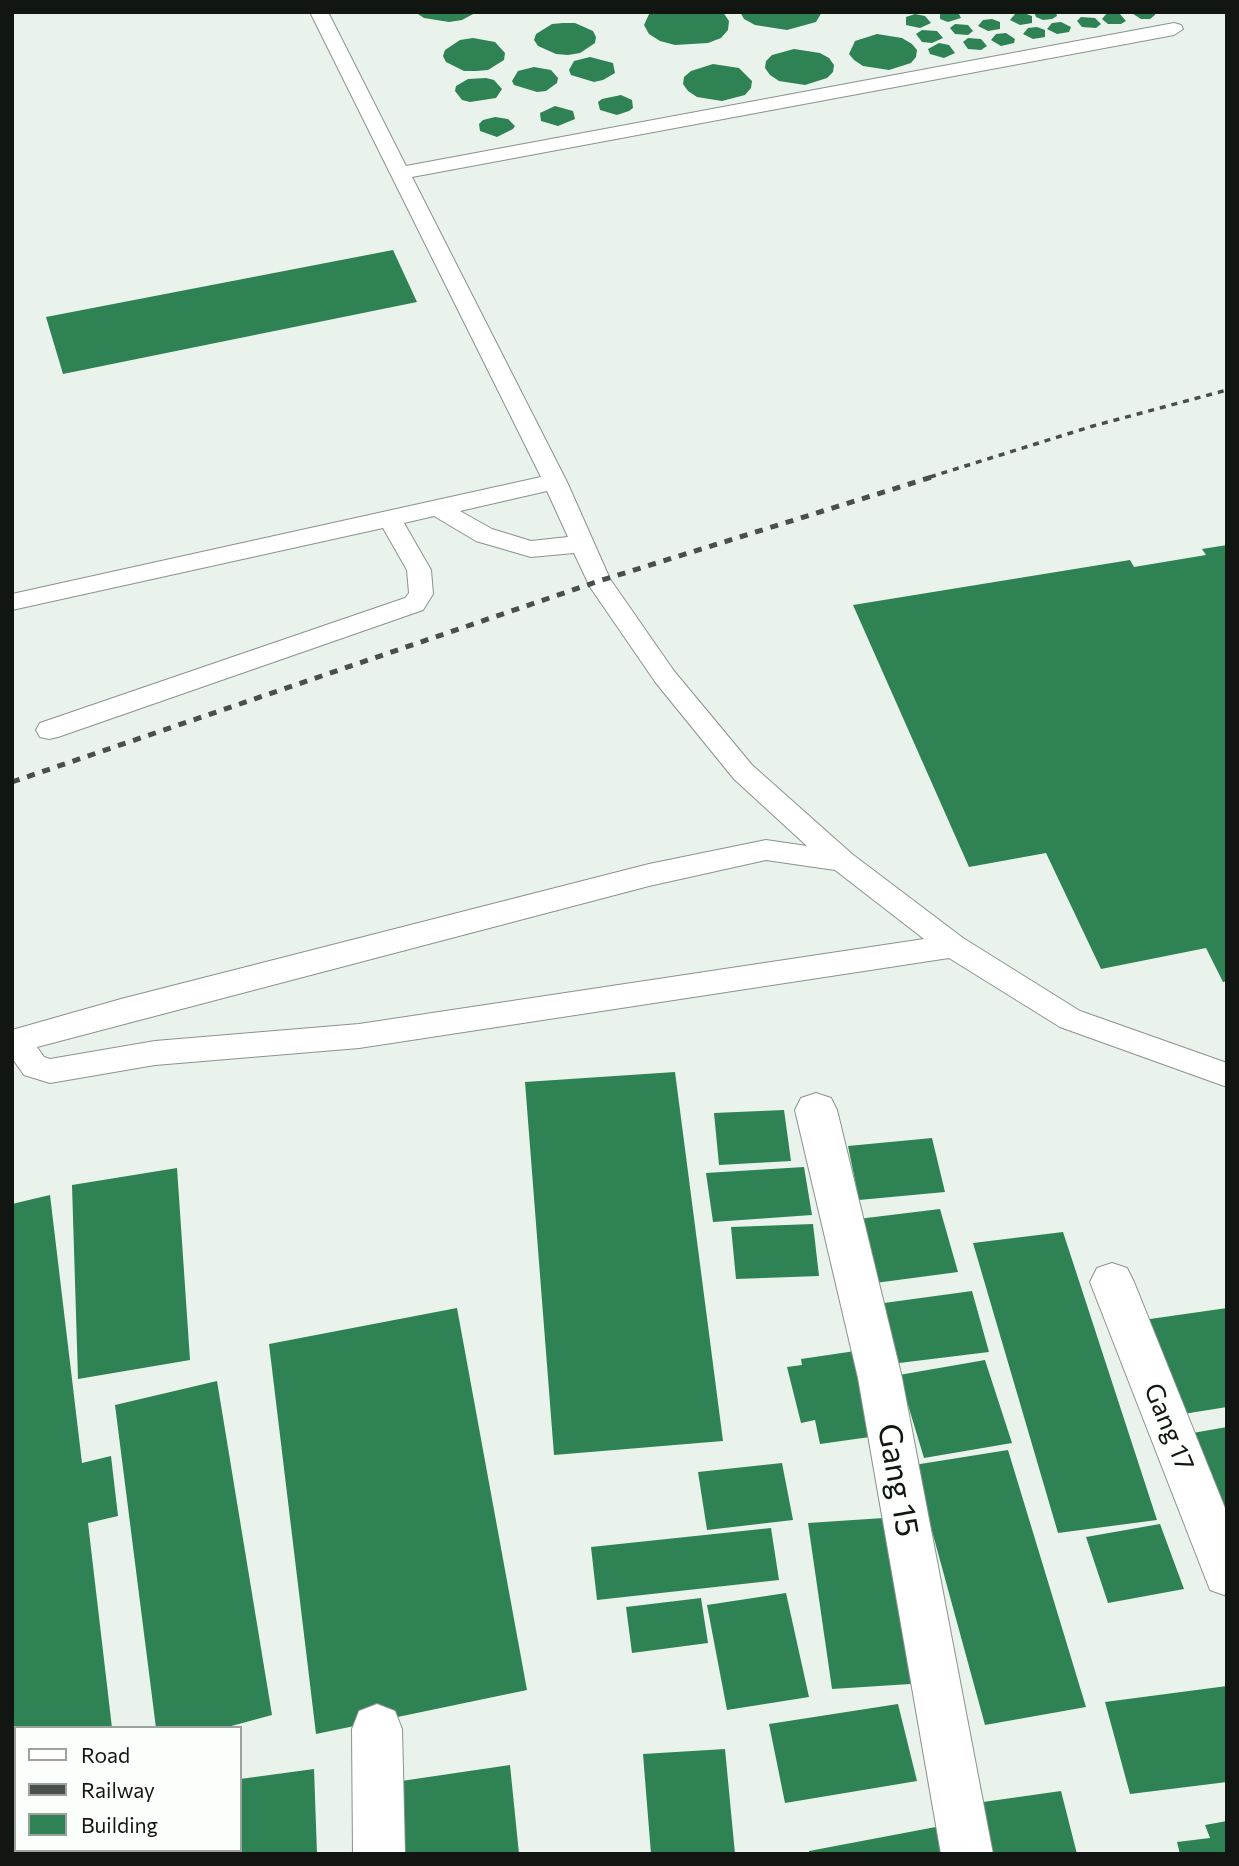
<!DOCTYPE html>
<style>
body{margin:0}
#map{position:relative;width:1239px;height:1866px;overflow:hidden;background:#e9f3ec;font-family:Commissioner,sans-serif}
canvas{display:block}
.frame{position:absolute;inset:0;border:14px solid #121613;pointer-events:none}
.legend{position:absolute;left:14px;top:1726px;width:228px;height:126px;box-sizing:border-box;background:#fafffc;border:2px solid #9da29f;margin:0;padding:9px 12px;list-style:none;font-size:21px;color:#121613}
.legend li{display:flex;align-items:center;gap:14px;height:35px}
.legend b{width:35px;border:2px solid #9da29f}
</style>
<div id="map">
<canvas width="1239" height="1866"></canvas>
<div class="frame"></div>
<ul class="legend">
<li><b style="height:9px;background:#fff"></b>Road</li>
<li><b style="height:9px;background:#494f4b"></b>Railway</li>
<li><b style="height:19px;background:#2e8254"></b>Building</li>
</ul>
</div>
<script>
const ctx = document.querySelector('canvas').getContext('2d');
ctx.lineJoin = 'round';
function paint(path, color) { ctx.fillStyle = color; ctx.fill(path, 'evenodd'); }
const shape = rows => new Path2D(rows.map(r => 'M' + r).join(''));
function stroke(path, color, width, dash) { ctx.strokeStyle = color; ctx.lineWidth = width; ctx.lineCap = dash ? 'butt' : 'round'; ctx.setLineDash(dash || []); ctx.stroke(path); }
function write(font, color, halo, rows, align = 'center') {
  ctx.font = font + ' Commissioner,sans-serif'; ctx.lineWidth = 5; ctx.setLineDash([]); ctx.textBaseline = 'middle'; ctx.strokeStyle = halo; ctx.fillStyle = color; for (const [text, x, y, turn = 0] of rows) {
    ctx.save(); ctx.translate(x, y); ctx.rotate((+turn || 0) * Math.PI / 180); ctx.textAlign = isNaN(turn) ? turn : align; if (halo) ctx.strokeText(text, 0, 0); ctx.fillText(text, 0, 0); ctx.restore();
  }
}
const building = shape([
 [415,12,477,12,462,20,449,22,424,18],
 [650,12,723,12,729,21,728,30,721,38,708,43,675,45,660,41,649,34,644,25],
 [740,12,822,12,816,22,787,30,755,25,744,19],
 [940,12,958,12,961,18,948,22,940,19],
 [1034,12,1056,12,1057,16,1052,19,1043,20,1036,17],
 [1130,12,1155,12,1155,15,1150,19,1141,19],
 [1024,13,1032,16,1032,23,1020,25,1010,20,1015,14],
 [1107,13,1120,14,1126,21,1121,24,1108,24,1102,19],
 [915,14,925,16,931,23,920,28,906,25,906,17],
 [1081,17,1095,18,1101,24,1096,28,1082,27,1077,21],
 [992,19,1000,22,1000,29,988,31,978,26,983,20],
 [1061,22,1071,27,1069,32,1057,34,1047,29,1052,23],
 [563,23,575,23,593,31,596,37,595,43,580,53,568,55,556,54,538,46,534,40,536,34,552,24],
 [955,24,968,25,973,31,968,35,955,34,950,28],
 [1037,27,1045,30,1045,37,1033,39,1023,34,1028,28],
 [922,30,937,31,943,38,932,43,922,42,916,34],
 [1006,33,1015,39,1014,43,1001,46,991,40,996,34],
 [877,34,902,38,912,44,917,50,916,57,911,63,889,70,863,66,854,60,849,54,855,41],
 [473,38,495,42,505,53,504,60,488,70,476,71,464,71,446,62,443,56,445,50,460,40],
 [968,38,981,39,987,46,981,50,968,49,963,42],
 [939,43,949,45,955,53,944,58,930,54,928,49],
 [794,49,820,53,829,58,834,65,833,72,827,78,805,85,779,81,770,75,765,68,766,61,772,55],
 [590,57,613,63,615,73,603,80,594,82,571,75,569,70,574,61],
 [713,64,739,68,752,81,751,88,745,95,722,101,697,97,688,91,683,84,684,77,691,71],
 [534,67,551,70,558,78,557,83,546,91,537,92,514,85,512,81,518,71],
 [486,78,494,80,502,89,496,98,470,102,462,100,455,91,456,86,468,79],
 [621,95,632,100,633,108,629,111,617,115,600,110,598,102,602,99],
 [555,106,573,111,575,119,558,126,541,121,540,113],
 [495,117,508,119,515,126,513,129,497,137,480,131,479,124,483,120],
 [393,250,417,302,63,374,46,317],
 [1227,545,1227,981,1223,982,1206,948,1101,969,1046,853,969,867,853,605,1130,560,1134,567,1206,555,1202,549],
 [675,1072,723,1441,554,1455,525,1082],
 [784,1110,791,1161,719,1165,714,1113],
 [932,1138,945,1192,859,1200,848,1146],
 [804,1167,812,1215,713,1222,706,1173],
 [177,1168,190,1360,78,1379,72,1185],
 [50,1195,82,1463,111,1456,118,1516,88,1523,112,1728,16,1728,16,1781,12,1782,12,1204],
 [940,1209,958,1272,875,1283,858,1219],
 [813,1224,819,1276,736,1279,731,1227],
 [1063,1232,1081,1287,1157,1520,1058,1533,973,1243],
 [972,1291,989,1352,899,1363,884,1303],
 [457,1308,527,1690,316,1734,269,1344],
 [1227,1308,1227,1407,1177,1415,1143,1320],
 [862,1350,884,1435,820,1444,815,1420,801,1423,787,1367,802,1365,801,1359],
 [985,1360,1012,1443,924,1458,899,1375],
 [217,1381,272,1715,224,1728,156,1728,115,1405],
 [1227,1427,1227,1521,1187,1434],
 [1008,1450,1086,1707,985,1725,914,1465],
 [782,1463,793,1520,707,1530,698,1472],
 [899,1517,926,1683,832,1689,808,1523],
 [1160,1524,1184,1589,1108,1603,1086,1537],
 [771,1528,779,1580,597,1600,591,1547],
 [786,1593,809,1697,727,1710,707,1605],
 [701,1598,708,1643,632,1653,626,1607],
 [1227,1686,1227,1782,1130,1794,1105,1702],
 [898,1704,917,1781,785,1803,769,1724],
 [725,1749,735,1854,651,1854,643,1754],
 [510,1765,519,1854,386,1854,381,1784],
 [314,1769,317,1854,174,1854,174,1850,240,1850,240,1779],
 [1061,1791,1077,1854,987,1854,976,1803],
 [1227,1821,1227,1854,1180,1854,1177,1842,1210,1838,1205,1825],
 [941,1826,948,1854,809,1854,809,1851],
 [24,1850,162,1850,161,1854,24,1854]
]);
const service = shape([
 [310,12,328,12,406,166,1174,23,1181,25,1183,29,1174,35,412,177,567,482,610,579,674,671,752,765,852,854,963,938,1080,1011,1227,1063,1227,1087,1060,1027,949,958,359,1048,155,1065,50,1083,24,1075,12,1058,12,1030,121,999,649,864,766,840,807,846,734,779,656,683,590,587,574,553,531,557,476,541,434,516,404,523,431,570,433,594,423,610,58,737,49,739,40,737,36,730,40,723,405,598,409,593,407,570,383,528,12,610,12,594,541,477,310,12],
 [547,491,568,537,531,541,492,529,460,511,547,491],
 [766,860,835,870,924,939,359,1024,155,1041,50,1059,44,1057,37,1047,649,886,766,860]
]);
const minor = shape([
 [816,1093,831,1098,837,1110,902,1378,993,1854,941,1854,858,1378,795,1110,801,1098,816,1093],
 [1112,1263,1127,1268,1134,1282,1227,1513,1227,1596,1210,1590,1090,1282,1097,1268,1112,1263],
 [377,1704,395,1711,402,1729,405,1854,353,1854,352,1729,359,1711,377,1704]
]);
const railFar1 = shape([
 [930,477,1093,426,1227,390]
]);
const rail = shape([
 [12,782,599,581,935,476]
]);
const streetNames = [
 ["Gang 17",1169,1427,68]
];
const nearStreetnames = [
 ["Gang 15",898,1480,80]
];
paint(building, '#2e8254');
stroke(service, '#89938c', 2);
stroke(minor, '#89938c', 2);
paint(service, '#fff');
paint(minor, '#fff');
stroke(railFar1, '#494f4b', 3.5, [6, 6]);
stroke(rail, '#494f4b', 5, [8, 8]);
write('26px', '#121613', '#fafffc', streetNames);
write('32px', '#121613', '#fafffc', nearStreetnames);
</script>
